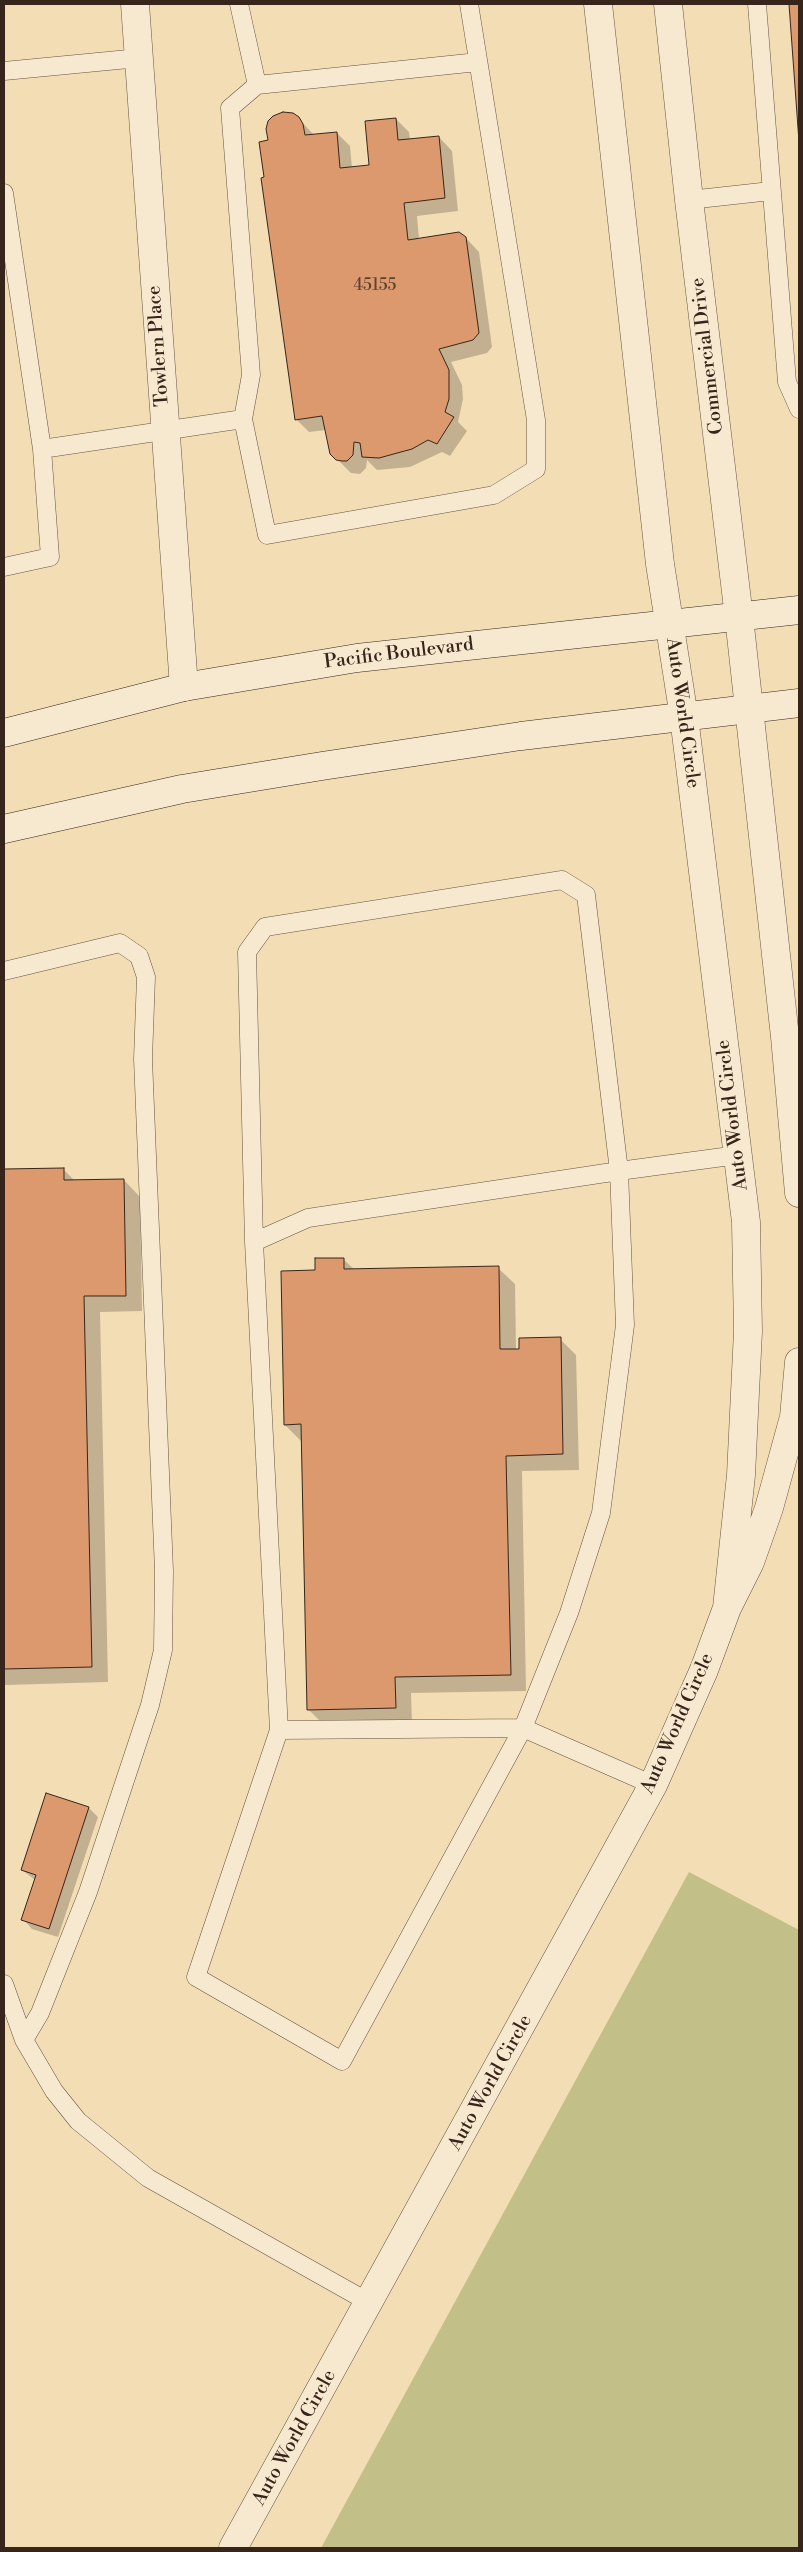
<!DOCTYPE html>
<style>
body{margin:0}
#map{position:relative;width:803px;height:2552px;overflow:hidden;background:#f3ddb5;font-family:"Libre Bodoni",serif}
canvas{display:block}
.frame{position:absolute;inset:0;border:5px solid #37251b;pointer-events:none}
</style>
<div id="map">
<canvas width="803" height="2552"></canvas>
<div class="frame"></div>
</div>
<script>
const ctx = document.querySelector('canvas').getContext('2d');
ctx.lineJoin = 'round';
function paint(path, color) { ctx.fillStyle = color; ctx.fill(path, 'evenodd'); }
const shape = rows => new Path2D(rows.map(r => 'M' + r).join(''));
function stroke(path, color, width, dash) { ctx.strokeStyle = color; ctx.lineWidth = width; ctx.lineCap = dash ? 'butt' : 'round'; ctx.setLineDash(dash || []); ctx.stroke(path); }
function write(font, color, halo, rows, align = 'center') {
  ctx.font = font + ' "Libre Bodoni",serif'; ctx.lineWidth = 5; ctx.setLineDash([]); ctx.textBaseline = 'middle'; ctx.strokeStyle = halo; ctx.fillStyle = color; for (const [text, x, y, turn = 0] of rows) {
    ctx.save(); ctx.translate(x, y); ctx.rotate((+turn || 0) * Math.PI / 180); ctx.textAlign = isNaN(turn) ? turn : align; if (halo) ctx.strokeText(text, 0, 0); ctx.fillText(text, 0, 0); ctx.restore();
  }
}
const green = shape([
 [689,1872,799,1930,799,2548,321,2548]
]);
const shadow = shape([
 [790,4,799,4,799,126],
 [298,118,314,135,337,133,350,146,352,168,370,166,396,119,409,132,410,140,439,137,452,151,458,211,417,216,419,239,466,238,479,252,492,347,487,353,451,362,462,385,463,399,458,422,467,431,450,456,442,452,410,467,377,470,367,460,366,468,360,474,351,473,337,459,326,430,309,432,296,419,265,178,269,141],
 [63,1169,75,1181,124,1180,140,1197,142,1311,100,1312,108,1682,5,1685,4,1712,4,1170],
 [343,1259,355,1270,498,1268,515,1284,516,1350,560,1339,576,1355,579,1470,522,1471,526,1691,411,1693,412,1724,324,1725,308,1709,301,1441,285,1425,317,1272],
 [89,1808,98,1817,58,1937,32,1929,23,1919,35,1880,22,1870]
]);
const building = shape([
 [789,4,799,4,799,142,789,4],
 [283,112,293,113,299,117,303,124,305,135,337,132,340,168,369,165,365,121,396,118,398,140,439,136,445,198,404,203,408,240,459,232,466,237,479,333,473,340,439,349,449,370,449,399,445,412,454,417,437,444,428,440,412,449,379,458,362,457,360,443,354,442,353,455,347,461,342,461,336,460,330,454,322,416,295,420,261,178,264,177,259,142,268,140,266,129,268,121,273,116,283,112],
 [64,1168,64,1180,124,1179,126,1296,84,1296,92,1667,4,1669,4,1169,64,1168],
 [315,1258,344,1258,344,1269,499,1266,500,1349,519,1349,519,1338,561,1337,563,1454,506,1456,511,1675,395,1677,396,1708,307,1710,301,1424,284,1425,281,1271,315,1270,315,1258],
 [46,1793,89,1807,49,1929,21,1920,36,1875,21,1870,46,1793]
]);
const service = shape([
 [239,4,257,85,230,108,251,375,243,419],
 [757,4,787,382,799,409],
 [4,71,139,58],
 [257,85,478,62],
 [4,193,42,449,50,557,4,567],
 [689,200,771,191],
 [42,449,243,419,267,535,494,495,536,469,536,420,469,4],
 [4,971,120,943,139,956,146,977,143,1059,164,1571,163,1650,150,1705,88,1892,40,2013,24,2040],
 [254,1242,247,952,265,927,562,880,586,895,619,1171,308,1218,254,1242,279,1730,523,1728,342,2061,196,1977,279,1730],
 [653,1785,523,1728,569,1613,601,1513,625,1325,619,1171,738,1155],
 [4,1984,24,2040,54,2091,78,2121,148,2178,370,2303]
]);
const minor = shape([
 [135,4,184,687],
 [598,4,660,564,684,717,746,1222,748,1331,741,1475,727,1608],
 [668,4,689,200,739,617,785,1037,799,1193],
 [233,2548,653,1785,704,1670,727,1608,750,1562,769,1508,794,1417,799,1362]
]);
const secondary = shape([
 [4,733,184,687,357,658,799,610],
 [4,829,182,789,322,766,521,736,799,703]
]);
const numberNames = [
 ["45155",375,286]
];
const streetNames = [
 ["Towlern Place",159,346,-94],
 ["Commercial Drive",708,356,-97],
 ["Pacific Boulevard",399,654,-7],
 ["Auto World Circle",682,713,82],
 ["Auto World Circle",733,1115,-97],
 ["Auto World Circle",678,1724,-66],
 ["Auto World Circle",491,2083,-61],
 ["Auto World Circle",295,2438,-61]
];
paint(green, '#c2bf88');
paint(shadow, '#0003');
paint(building, '#dc996e');
stroke(building, '#37251b', 1);
stroke(service, '#665342', 19);
stroke(minor, '#665342', 29);
stroke(secondary, '#37251b', 29);
stroke(service, '#f7e9cf', 18);
stroke(minor, '#f7e9cf', 28);
stroke(secondary, '#f7e9cf', 28);
write('16px', '#604230', null, numberNames);
write('19px', '#37251b', '#f7e9cf', streetNames);
</script>
